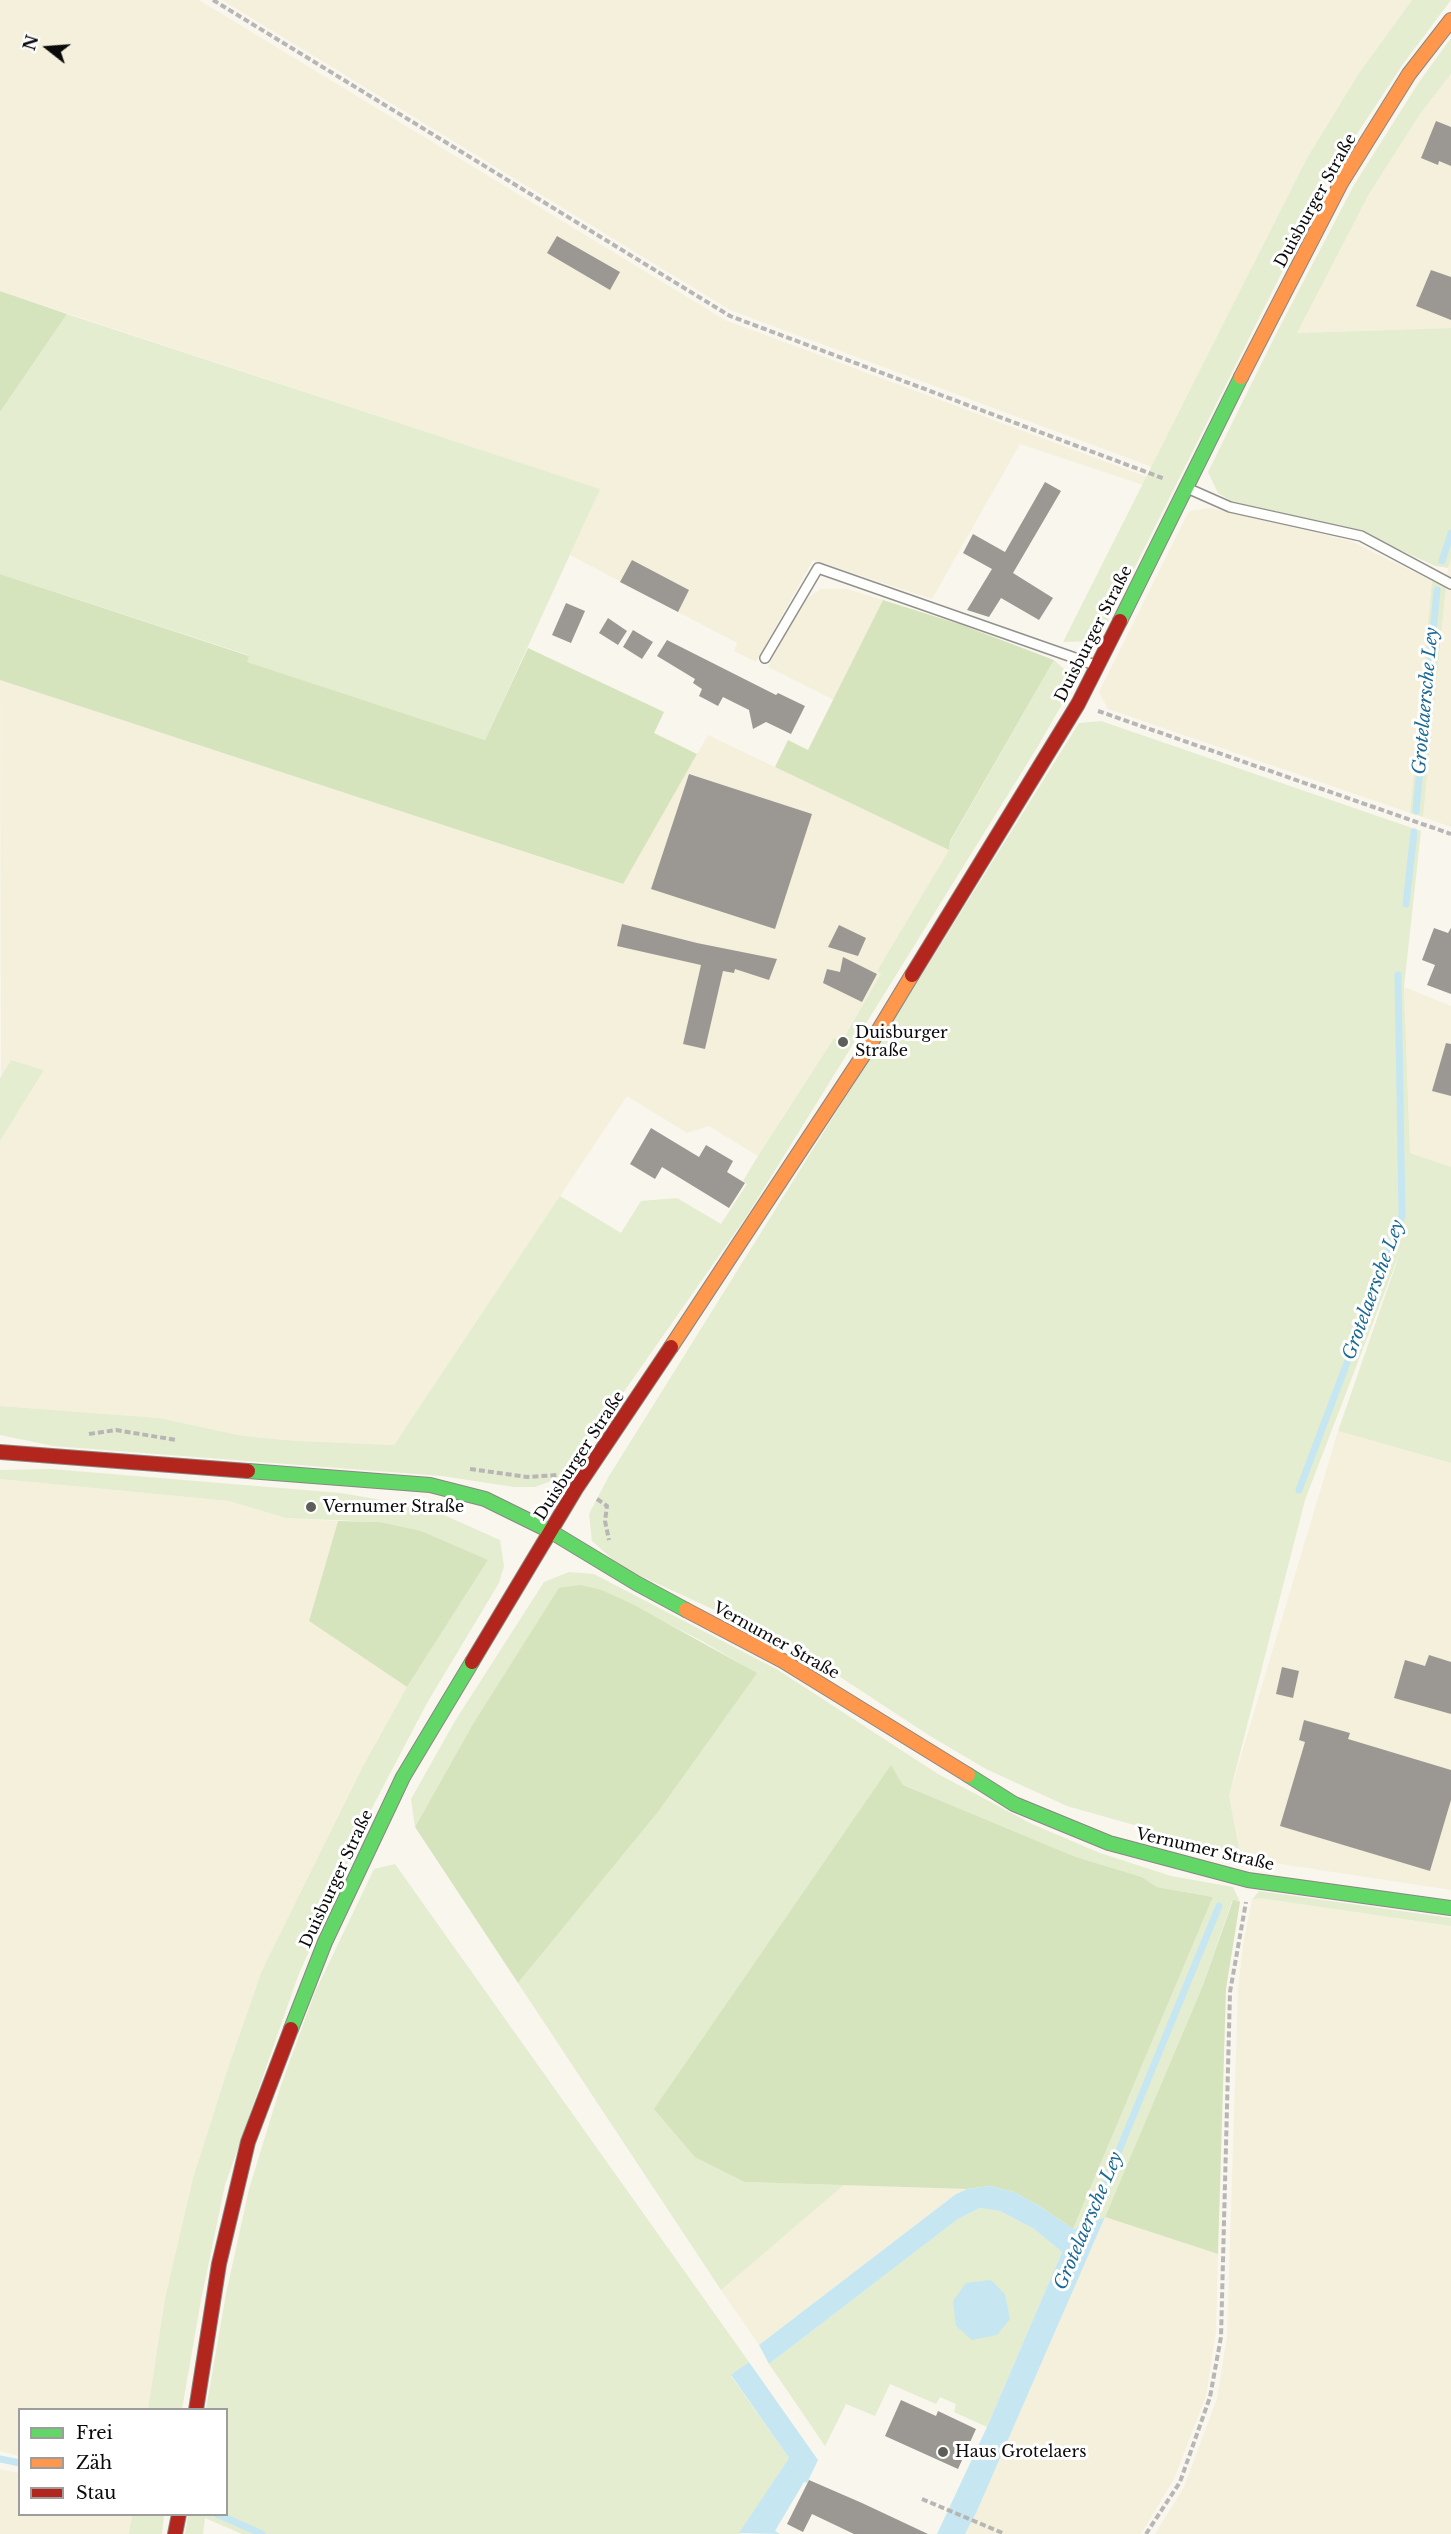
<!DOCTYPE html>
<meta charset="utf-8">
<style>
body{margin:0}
#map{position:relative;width:1451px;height:2534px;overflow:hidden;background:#f9f6ee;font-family:"Libre Baskerville",serif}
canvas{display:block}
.legend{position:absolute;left:18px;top:2408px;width:210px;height:108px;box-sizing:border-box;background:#fff;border:2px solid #9d9d9d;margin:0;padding:8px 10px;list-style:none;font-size:18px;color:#0a0a0a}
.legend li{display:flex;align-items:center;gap:12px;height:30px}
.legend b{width:30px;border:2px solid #9d9d9d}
.north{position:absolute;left:18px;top:18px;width:60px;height:60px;-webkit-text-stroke:4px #fff;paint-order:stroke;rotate:287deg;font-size:16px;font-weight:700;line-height:24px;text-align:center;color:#0a0a0a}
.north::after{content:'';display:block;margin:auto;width:21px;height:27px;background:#0a0a0a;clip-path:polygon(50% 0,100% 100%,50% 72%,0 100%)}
</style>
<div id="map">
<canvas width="1451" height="2534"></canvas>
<ul class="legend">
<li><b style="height:8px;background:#63d668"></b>Frei</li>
<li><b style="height:8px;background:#ff974d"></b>Zäh</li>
<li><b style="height:8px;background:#b3261e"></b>Stau</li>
</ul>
<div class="north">N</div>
</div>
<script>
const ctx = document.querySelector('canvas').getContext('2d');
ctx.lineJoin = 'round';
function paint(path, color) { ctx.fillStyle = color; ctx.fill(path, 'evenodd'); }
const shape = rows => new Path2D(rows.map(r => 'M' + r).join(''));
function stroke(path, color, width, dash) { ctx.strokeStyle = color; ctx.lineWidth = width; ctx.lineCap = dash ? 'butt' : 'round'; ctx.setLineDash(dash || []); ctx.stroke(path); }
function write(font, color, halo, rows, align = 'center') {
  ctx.font = font + ' "Libre Baskerville",serif'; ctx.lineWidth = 6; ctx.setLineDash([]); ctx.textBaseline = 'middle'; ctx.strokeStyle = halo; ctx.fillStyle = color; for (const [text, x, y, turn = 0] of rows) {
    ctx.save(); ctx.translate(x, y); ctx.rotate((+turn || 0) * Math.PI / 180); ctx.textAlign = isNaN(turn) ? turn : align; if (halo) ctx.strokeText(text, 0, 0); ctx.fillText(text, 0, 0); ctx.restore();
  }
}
const farmland = shape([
 [0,0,199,0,725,320,1147,477,1143,485,1020,444,932,599,813,560,756,662,734,651,737,643,570,555,599,489,0,291],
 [222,0,1412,0,1359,73,1307,158,1152,467,730,310],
 [1451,74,1451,328,1297,333,1369,194,1420,114],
 [1211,508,1351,541,1432,581,1410,813,1108,709,1099,692,1189,511],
 [1451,558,1451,827,1423,817,1448,568],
 [821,589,847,589,883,600,834,700,768,667,803,601],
 [0,680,622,884,708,735,949,850,877,971,882,974,840,1042,834,1038,758,1156,709,1126,687,1133,627,1096,394,1445,296,1441,243,1436,159,1418,0,1406,0,1141,44,1070,11,1060,1,1076],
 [1404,987,1451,1006,1451,1167,1410,1153],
 [1338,1431,1451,1463,1451,1890,1241,1858,1229,1796],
 [0,1479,229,1501,286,1518,338,1521,309,1621,407,1687,363,1766,262,1970,229,2065,193,2178,165,2298,148,2409,20,2410,19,2456,0,2451],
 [1259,1898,1451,1926,1451,2534,1155,2534,1184,2487,1217,2399,1227,2337,1238,1989,1244,1939,1252,1900],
 [844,2185,967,2189,956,2194,759,2345,721,2290],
 [1105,2217,1218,2254,1216,2332,1206,2396,1174,2479,1141,2534,965,2534,977,2511],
 [0,2469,19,2473,20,2514,132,2515,129,2534,0,2534]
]);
const green = shape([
 [1412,0,1451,0,1403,64,1332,172,1098,641,1063,642,1307,158,1359,73],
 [1451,38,1451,74,1420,114,1369,194,1297,333,1451,328,1451,558,1448,568,1435,566,1357,530,1233,502,1218,493,1208,472,1277,332,1354,185,1419,82],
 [67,314,600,489,485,740,246,662,248,655,0,574,0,412],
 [1432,581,1446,587,1423,817,1410,813],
 [1054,660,1076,680,1038,746,746,1217,565,1476,535,1487,514,1487,442,1476,53,1446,0,1435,0,1406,159,1418,243,1436,296,1441,394,1445,560,1196,621,1233,641,1201,677,1198,721,1224,747,1184,743,1181,758,1156,834,1038,841,1042,881,974,877,971,949,850,950,842],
 [1101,721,1421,831,1404,987,1410,1153,1451,1167,1451,1463,1338,1431,1402,1247,1305,1500,1229,1796,1241,1858,1231,1856,1230,1852,1067,1806,986,1769,930,1736,793,1646,621,1567,592,1541,589,1514,609,1476,1079,723],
 [11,1060,44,1070,0,1141,0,1078],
 [51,1469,341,1493,428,1508,500,1540,504,1566,499,1583,427,1703,373,1806,298,1976,225,2185,201,2300,182,2409,148,2409,165,2298,193,2178,229,2065,262,1970,363,1766,407,1687,488,1560,379,1522,286,1518,229,1501,0,1479,0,1470],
 [569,1572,594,1574,778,1670,938,1774,1032,1824,1100,1853,1171,1876,1233,1887,1240,1902,1232,1901,1203,1985,1105,2217,1073,2229,1213,1897,1157,1887,1142,1877,1076,1857,903,1785,891,1766,745,2182,844,2185,721,2290,518,1983,658,1812,756,1673,702,1641,602,1590,470,1729,415,1827,411,1799,455,1721,544,1582],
 [395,1864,749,2362,731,2376,789,2458,740,2534,242,2534,205,2518,203,2534,185,2534,188,2515,226,2514,226,2410,206,2409,226,2294,249,2189,280,2088,315,1992,374,1869],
 [1259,1891,1451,1918,1451,1926,1259,1898,1252,1900],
 [980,2208,1000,2211,1034,2229,1062,2252,987,2427,954,2412,956,2404,940,2397,936,2404,890,2384,875,2416,846,2404,825,2446,769,2364,958,2219],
 [132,2515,164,2515,162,2534,129,2534]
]);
const forest = shape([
 [0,291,67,314,0,412],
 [0,574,249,656,247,662,485,740,528,648,664,712,654,733,697,754,623,884,0,680],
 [883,600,962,625,1054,660,950,841,949,850,775,767,788,740,808,750],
 [338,1521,379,1522,421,1531,488,1560,407,1687,309,1621],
 [580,1585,602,1590,634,1605,757,1673,658,1812,518,1983,415,1827,470,1729,559,1588],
 [891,1765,903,1785,1076,1857,1142,1877,1157,1887,1213,1897,1073,2229,1041,2207,1014,2192,990,2186,967,2189,745,2182,695,2157,654,2109],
 [1233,1900,1240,1902,1226,1989,1218,2254,1105,2217,1203,1985]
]);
const water = shape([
 [990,2186,1014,2192,1041,2207,1073,2229,1105,2217,977,2511,965,2534,937,2534,987,2427,1062,2252,1034,2229,1000,2211,980,2208,958,2219,769,2364,759,2345,956,2194,967,2189],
 [991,2280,1005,2294,1010,2319,997,2335,972,2340,956,2326,953,2301,966,2283],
 [749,2362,818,2460,807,2483,804,2482,775,2531,780,2534,739,2533,789,2458,731,2375]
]);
const stream = shape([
 [1442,561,1451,533],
 [1416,811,1437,590],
 [1406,904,1414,832],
 [1299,1490,1402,1217,1398,975],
 [1086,2231,1219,1906],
 [0,2459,20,2463],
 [217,2514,262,2534]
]);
const building = shape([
 [1436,121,1451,127,1451,166,1439,161,1438,165,1421,158],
 [557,236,620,272,610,290,547,253],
 [1431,270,1451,277,1451,320,1416,306],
 [1045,482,1061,491,1013,573,1053,598,1039,620,1001,598,989,617,967,610,992,569,963,553,973,534,1005,552],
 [632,560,689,590,678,612,620,582],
 [566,603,585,611,571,643,552,635],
 [608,618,627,631,618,645,599,633],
 [633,630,653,642,642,659,623,647],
 [667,640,776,695,778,693,805,706,791,734,766,722,753,729,749,710,723,697,718,706,699,696,702,689,693,683,695,679,657,656],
 [689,774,812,814,775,929,651,889],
 [622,924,697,943,777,959,769,980,735,969,734,973,723,971,705,1049,683,1044,701,965,617,946],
 [839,925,866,938,858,956,828,947],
 [1434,928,1448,933,1451,928,1451,994,1427,985,1435,965,1422,960],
 [843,957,877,974,862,1002,823,983,827,969,840,972],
 [1446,1043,1451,1044,1451,1096,1432,1091],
 [651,1128,699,1157,706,1145,733,1161,727,1172,745,1183,729,1208,662,1167,655,1179,630,1164],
 [1429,1655,1451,1662,1451,1714,1394,1698,1405,1660,1425,1666],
 [1282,1667,1299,1671,1293,1698,1276,1694],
 [1304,1720,1350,1733,1348,1739,1451,1770,1451,1800,1430,1871,1280,1826,1305,1742,1299,1740],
 [901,2400,936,2416,938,2411,976,2429,958,2469,885,2436],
 [809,2480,862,2503,928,2534,854,2534,812,2514,803,2532,787,2524]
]);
const path = shape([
 [213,0,730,316,1165,479],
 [1098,711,1451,834],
 [89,1434,116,1430,176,1440],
 [470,1469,527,1477,557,1475],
 [597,1499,607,1506,605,1521,609,1540],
 [922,2499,1005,2534],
 [1146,2534,1180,2482,1210,2397,1221,2337,1230,1992,1246,1902]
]);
const lane = shape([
 [1187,488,1230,507,1361,536,1451,584],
 [765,658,818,568,1095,665]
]);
const fast = shape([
 [1120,621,1241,377],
 [248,1471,430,1485,485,1499,550,1531,636,1583,686,1610],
 [968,1775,1014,1804,1109,1843,1248,1880,1451,1908],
 [291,2029,325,1942,403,1777,472,1662]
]);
const slow = shape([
 [1241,377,1341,183,1409,74,1451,20],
 [671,1347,866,1051,912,975],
 [686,1610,783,1661,968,1775]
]);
const jam = shape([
 [912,975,1078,704,1120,621],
 [0,1452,248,1471],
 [472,1662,577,1487,671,1347],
 [196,2410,219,2264,248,2142,291,2029],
 [175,2534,179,2514]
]);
const markers = [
 [843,1042,6,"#5e5d5a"],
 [311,1507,6,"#5e5d5a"],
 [943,2452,6,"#5e5d5a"]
];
const streetNames = [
 ["Duisburger Straße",1316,201,-61],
 ["Duisburger Straße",1094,634,-63],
 ["Duisburger Straße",580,1456,-57],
 ["Vernumer Straße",776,1641,29],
 ["Vernumer Straße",1205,1850,13],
 ["Duisburger Straße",337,1879,-65]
];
const poiNames = [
 ["Duisburger",855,1033],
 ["Straße",855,1051],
 ["Vernumer Straße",323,1507],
 ["Haus Grotelaers",955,2452]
];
const waterNames = [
 ["Grotelaersche Ley",1426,701,-85],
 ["Grotelaersche Ley",1374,1290,-70],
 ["Grotelaersche Ley",1089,2221,-67]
];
paint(farmland, '#f5f0db');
paint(green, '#e4edcf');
paint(forest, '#d5e4bd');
paint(water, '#c6e7f1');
stroke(stream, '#c6e7f1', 7);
paint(building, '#9b9894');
stroke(lane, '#92908d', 12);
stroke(fast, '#888783', 16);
stroke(slow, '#888783', 16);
stroke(jam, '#888783', 16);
stroke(path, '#b7b6b5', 4, [6, 3]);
stroke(lane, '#fefefc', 9);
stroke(fast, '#63d668', 14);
stroke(slow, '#ff974d', 14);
stroke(jam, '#b3261e', 14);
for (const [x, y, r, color] of markers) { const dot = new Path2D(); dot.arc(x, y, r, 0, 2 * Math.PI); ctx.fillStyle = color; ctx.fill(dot); stroke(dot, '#fff', 2); }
write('16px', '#0a0a0a', '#fff', streetNames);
write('16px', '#0a0a0a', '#fff', poiNames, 'left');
write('italic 18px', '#1c6a94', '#fff', waterNames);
</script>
